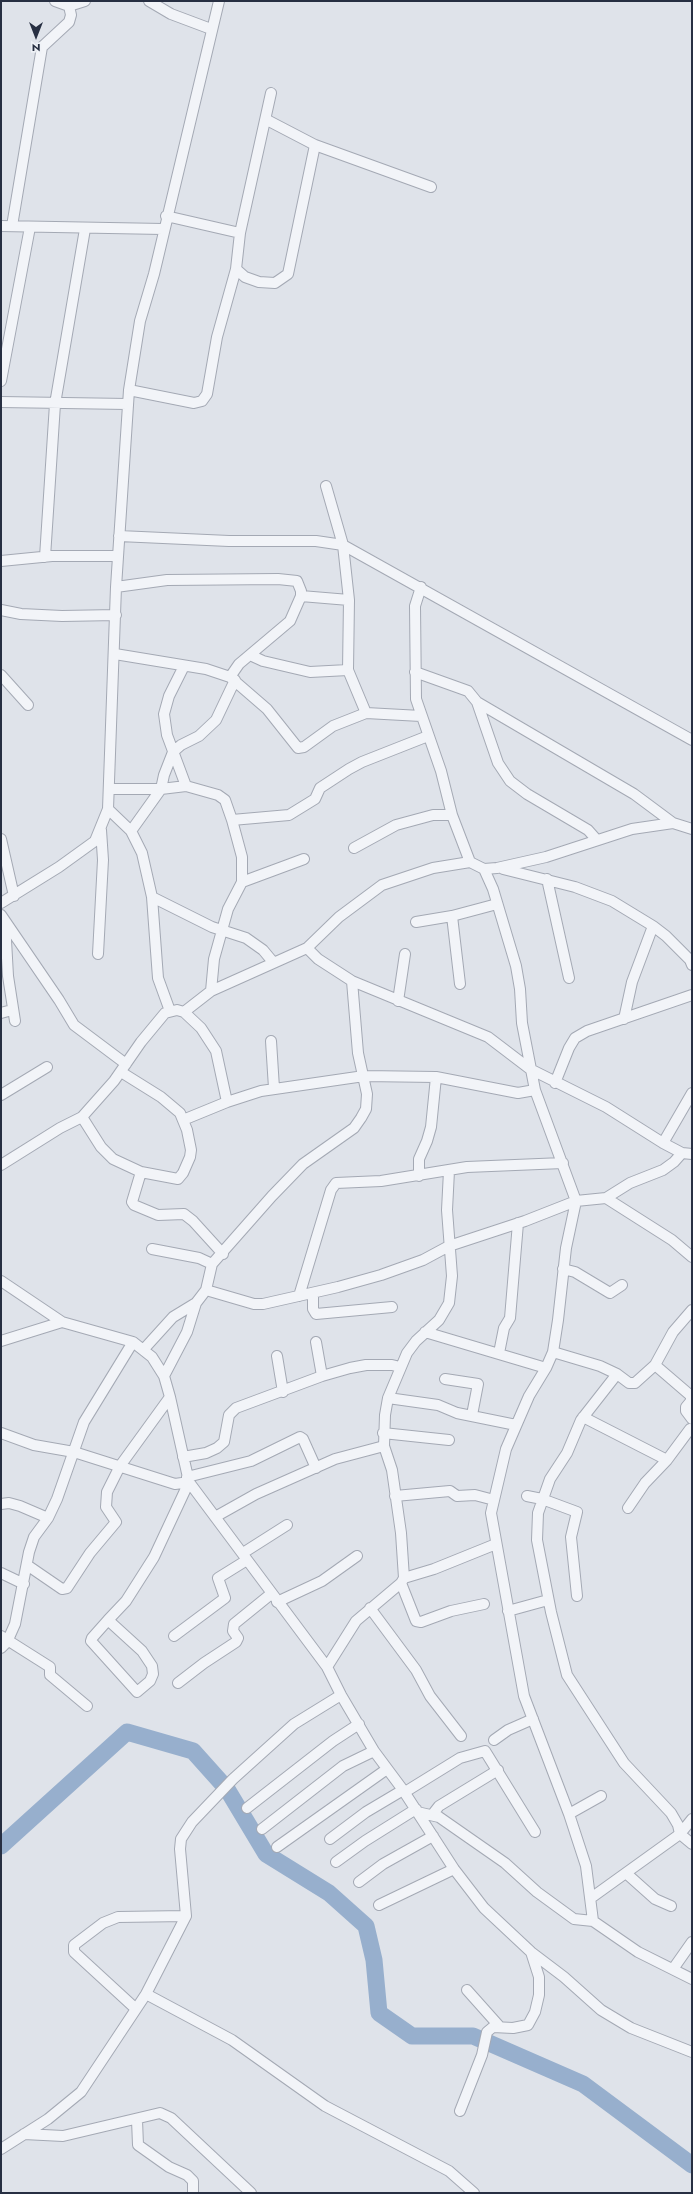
<!DOCTYPE html>
<style>
body{margin:0}
#map{position:relative;width:693px;height:2194px;overflow:hidden;background:#dfe3ea;font-family:Jost,sans-serif}
canvas{display:block}
.frame{position:absolute;inset:0;border:2px solid #272f42;pointer-events:none}
.north{position:absolute;left:16px;top:16px;width:40px;height:40px;-webkit-text-stroke:3px #eff2f7;paint-order:stroke;rotate:180deg;font-size:11px;font-weight:700;line-height:16px;text-align:center;color:#272f42}
.north::after{content:'';display:block;margin:auto;width:14px;height:18px;background:#272f42;clip-path:polygon(50% 0,100% 100%,50% 72%,0 100%)}
</style>
<div id="map">
<canvas width="693" height="2194"></canvas>
<div class="frame"></div>
<div class="north">N</div>
</div>
<script>
const ctx = document.querySelector('canvas').getContext('2d');
ctx.lineJoin = 'round';
const shape = rows => new Path2D(rows.map(r => 'M' + r).join(''));
function stroke(path, color, width, dash) { ctx.strokeStyle = color; ctx.lineWidth = width; ctx.lineCap = dash ? 'butt' : 'round'; ctx.setLineDash(dash || []); ctx.stroke(path); }
const river = shape([
 [1,1846,127,1732,193,1751,227,1789,266,1854,329,1893,366,1926,374,1960,379,2013,412,2036,473,2036,583,2084,692,2165]
]);
const street = shape([
 [149,1,171,14,211,29],
 [69,6,85,1],
 [267,120,315,145,431,187],
 [166,216,240,233],
 [1,226,163,229],
 [12,226,42,47,69,22,71,15,69,6,55,1],
 [236,269,245,277,259,282,275,283,288,274,315,145],
 [1,381,30,227],
 [129,390,194,403,202,401,207,394,217,337,236,269,240,233,271,93],
 [1,402,127,404],
 [326,486,343,545,349,600,348,670,366,713],
 [119,536,229,541,316,541,343,545,692,740],
 [45,557,55,404,85,229],
 [1,561,52,556,118,556],
 [116,587,167,580,278,579,297,581,301,591,301,596,290,621,239,664,230,677],
 [421,587,415,606,416,699,441,771,452,815,470,862,484,869,497,868,546,857,632,829,673,823,692,829],
 [301,596,349,600],
 [1,610,21,614,62,616,116,615],
 [115,654,206,669,230,677,267,709,298,748,304,747,333,726,366,713,421,716],
 [250,655,263,661,310,672,348,670],
 [184,666,169,696,164,714,167,735,186,786],
 [415,672,468,691,477,702,498,763,510,781,527,794,588,830,596,839],
 [1,675,28,705],
 [477,702,634,794,673,823],
 [109,789,161,789,186,786,218,795,225,800,232,820,242,857,242,882,228,909,214,959,211,991],
 [108,809,131,831,142,853,152,897,158,978,170,1011],
 [232,820,289,815,315,799,320,788,349,769,362,762,428,736],
 [131,831,161,789,164,775,173,752,181,745,199,736,216,720,235,680],
 [1,839,14,896],
 [354,848,396,825,433,815,452,815],
 [484,869,493,889,516,966,520,989,522,1023,535,1090,576,1201,566,1248,558,1320,553,1352,546,1368,529,1396,506,1449,491,1513,524,1696,569,1814,586,1866,593,1921],
 [503,869,575,887,612,901,653,926,666,936,690,960,692,965],
 [547,879,569,978],
 [242,882,304,859],
 [152,897,212,927,246,938,263,950,273,962],
 [1,903,59,867,95,841,108,809,116,587,129,390,140,321,154,274,219,1],
 [1,915,59,1000,74,1025,126,1064],
 [452,916,460,984],
 [5,922,8,976,15,1021],
 [416,922,452,916,497,904],
 [307,948,318,959,352,981,488,1037,530,1069,606,1107,663,1143,682,1153,692,1154],
 [98,954,103,860,101,830],
 [398,1001,405,954],
 [184,1012,201,1028,216,1051,227,1102],
 [1,1013,12,1010],
 [624,1019,632,982,653,926],
 [271,1041,274,1088],
 [555,1083,569,1048,575,1038,587,1031,692,995],
 [1,1095,47,1067],
 [82,1117,101,1147,113,1159,141,1172,178,1179,183,1173,190,1157,191,1150,187,1130,180,1113,161,1097,121,1072],
 [183,1120,227,1102,261,1091,364,1076,436,1077,518,1093,535,1090],
 [663,1143,692,1093],
 [1,1165,60,1128,82,1117,114,1081,141,1042,165,1013,177,1010,184,1012,211,991,307,948,339,917,382,885,433,868,470,862],
 [141,1172,132,1202,134,1205,158,1215,184,1214,193,1221,223,1254],
 [419,1176,419,1159,427,1141,431,1127,436,1077],
 [606,1198,672,1240,692,1257],
 [152,1249,199,1258,212,1264],
 [563,1269,575,1272,610,1293,622,1285],
 [1,1281,62,1322,133,1342,152,1357,164,1376,170,1397,189,1482,327,1667,341,1695,374,1751,403,1790,454,1869,484,1908,531,1952,564,1977,601,2010,631,2028,692,2052],
 [206,1290,254,1304,263,1304,338,1287,381,1275,423,1260,449,1246,525,1221,576,1201,606,1198,630,1183,663,1170,674,1162,682,1153],
 [313,1293,313,1309,316,1314,392,1307],
 [299,1296,331,1190,336,1183,381,1181,467,1167,563,1163],
 [425,1332,546,1368],
 [1,1341,62,1322],
 [316,1342,322,1376],
 [144,1349,173,1317,196,1303,206,1290,212,1264,272,1196,303,1164,354,1128,361,1118,366,1109,367,1094,358,1053,352,981],
 [553,1352,600,1366,617,1374,629,1383,635,1383,655,1365,673,1332,692,1310],
 [499,1353,504,1328,510,1318,518,1223],
 [277,1356,283,1392],
 [655,1365,691,1396,691,1401,686,1407,686,1411,692,1419],
 [617,1374,581,1420,567,1453,550,1479,538,1513,537,1540,551,1612,567,1675,624,1763,671,1813,678,1825,680,1834,692,1844],
 [164,1376,187,1332,196,1303],
 [445,1379,478,1384,472,1415],
 [388,1398,438,1405,457,1413,516,1425],
 [583,1417,667,1460],
 [1,1433,34,1445,74,1452,175,1484,189,1482,154,1557,126,1601,108,1620,92,1638,91,1641,137,1692,150,1681,153,1674,152,1666,142,1651,108,1620],
 [383,1433,449,1440],
 [183,1457,206,1453,217,1448,224,1442,229,1415,236,1408,322,1376,350,1368,366,1365,392,1365,400,1367],
 [187,1477,251,1461,300,1437,303,1439,316,1468],
 [395,1496,450,1491,457,1496,475,1495,494,1500],
 [527,1496,542,1499,577,1512,571,1537,577,1596],
 [1,1504,9,1503,20,1506,48,1518],
 [628,1508,645,1483,667,1460,690,1429],
 [215,1517,256,1494,335,1459,384,1446],
 [243,1553,287,1525],
 [27,1565,62,1589,67,1588,90,1553,116,1522,106,1507,107,1492,120,1466,170,1397],
 [1,1573,24,1584],
 [404,1578,434,1569,496,1544],
 [401,1583,416,1621,421,1622,451,1611,484,1604],
 [277,1602,322,1581,357,1556],
 [370,1608,416,1670,430,1696,461,1736],
 [508,1611,548,1600],
 [1,1636,50,1667,50,1675,87,1706],
 [174,1636,225,1598,218,1578,247,1560],
 [1,1648,7,1642,15,1624,29,1552,34,1537,48,1518,57,1499,84,1422,133,1342],
 [327,1667,356,1621,401,1583,404,1578,401,1533,392,1470,384,1446,385,1415,388,1398,407,1353,416,1341,439,1320,449,1303,452,1276,447,1210,449,1171],
 [178,1683,204,1663,236,1642,238,1638,233,1631,234,1624,271,1594],
 [494,1740,508,1730,533,1719],
 [405,1792,460,1758,485,1751,535,1832],
 [247,1808,333,1741,359,1724],
 [417,1812,439,1817,505,1863,537,1892,574,1919,593,1921,638,1952,692,1979],
 [569,1814,601,1796],
 [432,1815,439,1806,498,1770],
 [262,1829,343,1766,374,1751],
 [330,1839,366,1812,403,1790],
 [277,1847,387,1769],
 [336,1862,365,1841,416,1809],
 [627,1874,655,1899,671,1906],
 [359,1882,383,1864,433,1836],
 [591,1898,680,1834,692,1819],
 [379,1905,454,1869],
 [673,1969,692,1942],
 [467,1990,500,2027],
 [146,1994,232,2040,325,2106,449,2171,474,2193],
 [136,2009,74,1952,74,1945,103,1923,118,1917,186,1916],
 [460,2111,482,2055,487,2032,493,2027,513,2028,528,2025,535,2012,539,1995,539,1977,531,1952],
 [137,2120,138,2145,169,2167,187,2175,193,2181,193,2193],
 [24,2134,63,2136,160,2113,171,2118,251,2193],
 [1,2149,48,2119,81,2092,146,1994,186,1916,180,1849,181,1839,192,1822,233,1779,294,1724,341,1695]
]);
stroke(river, '#97afcd', 17);
stroke(street, '#a4a9b4', 12);
stroke(street, '#f2f4f8', 10);
</script>
